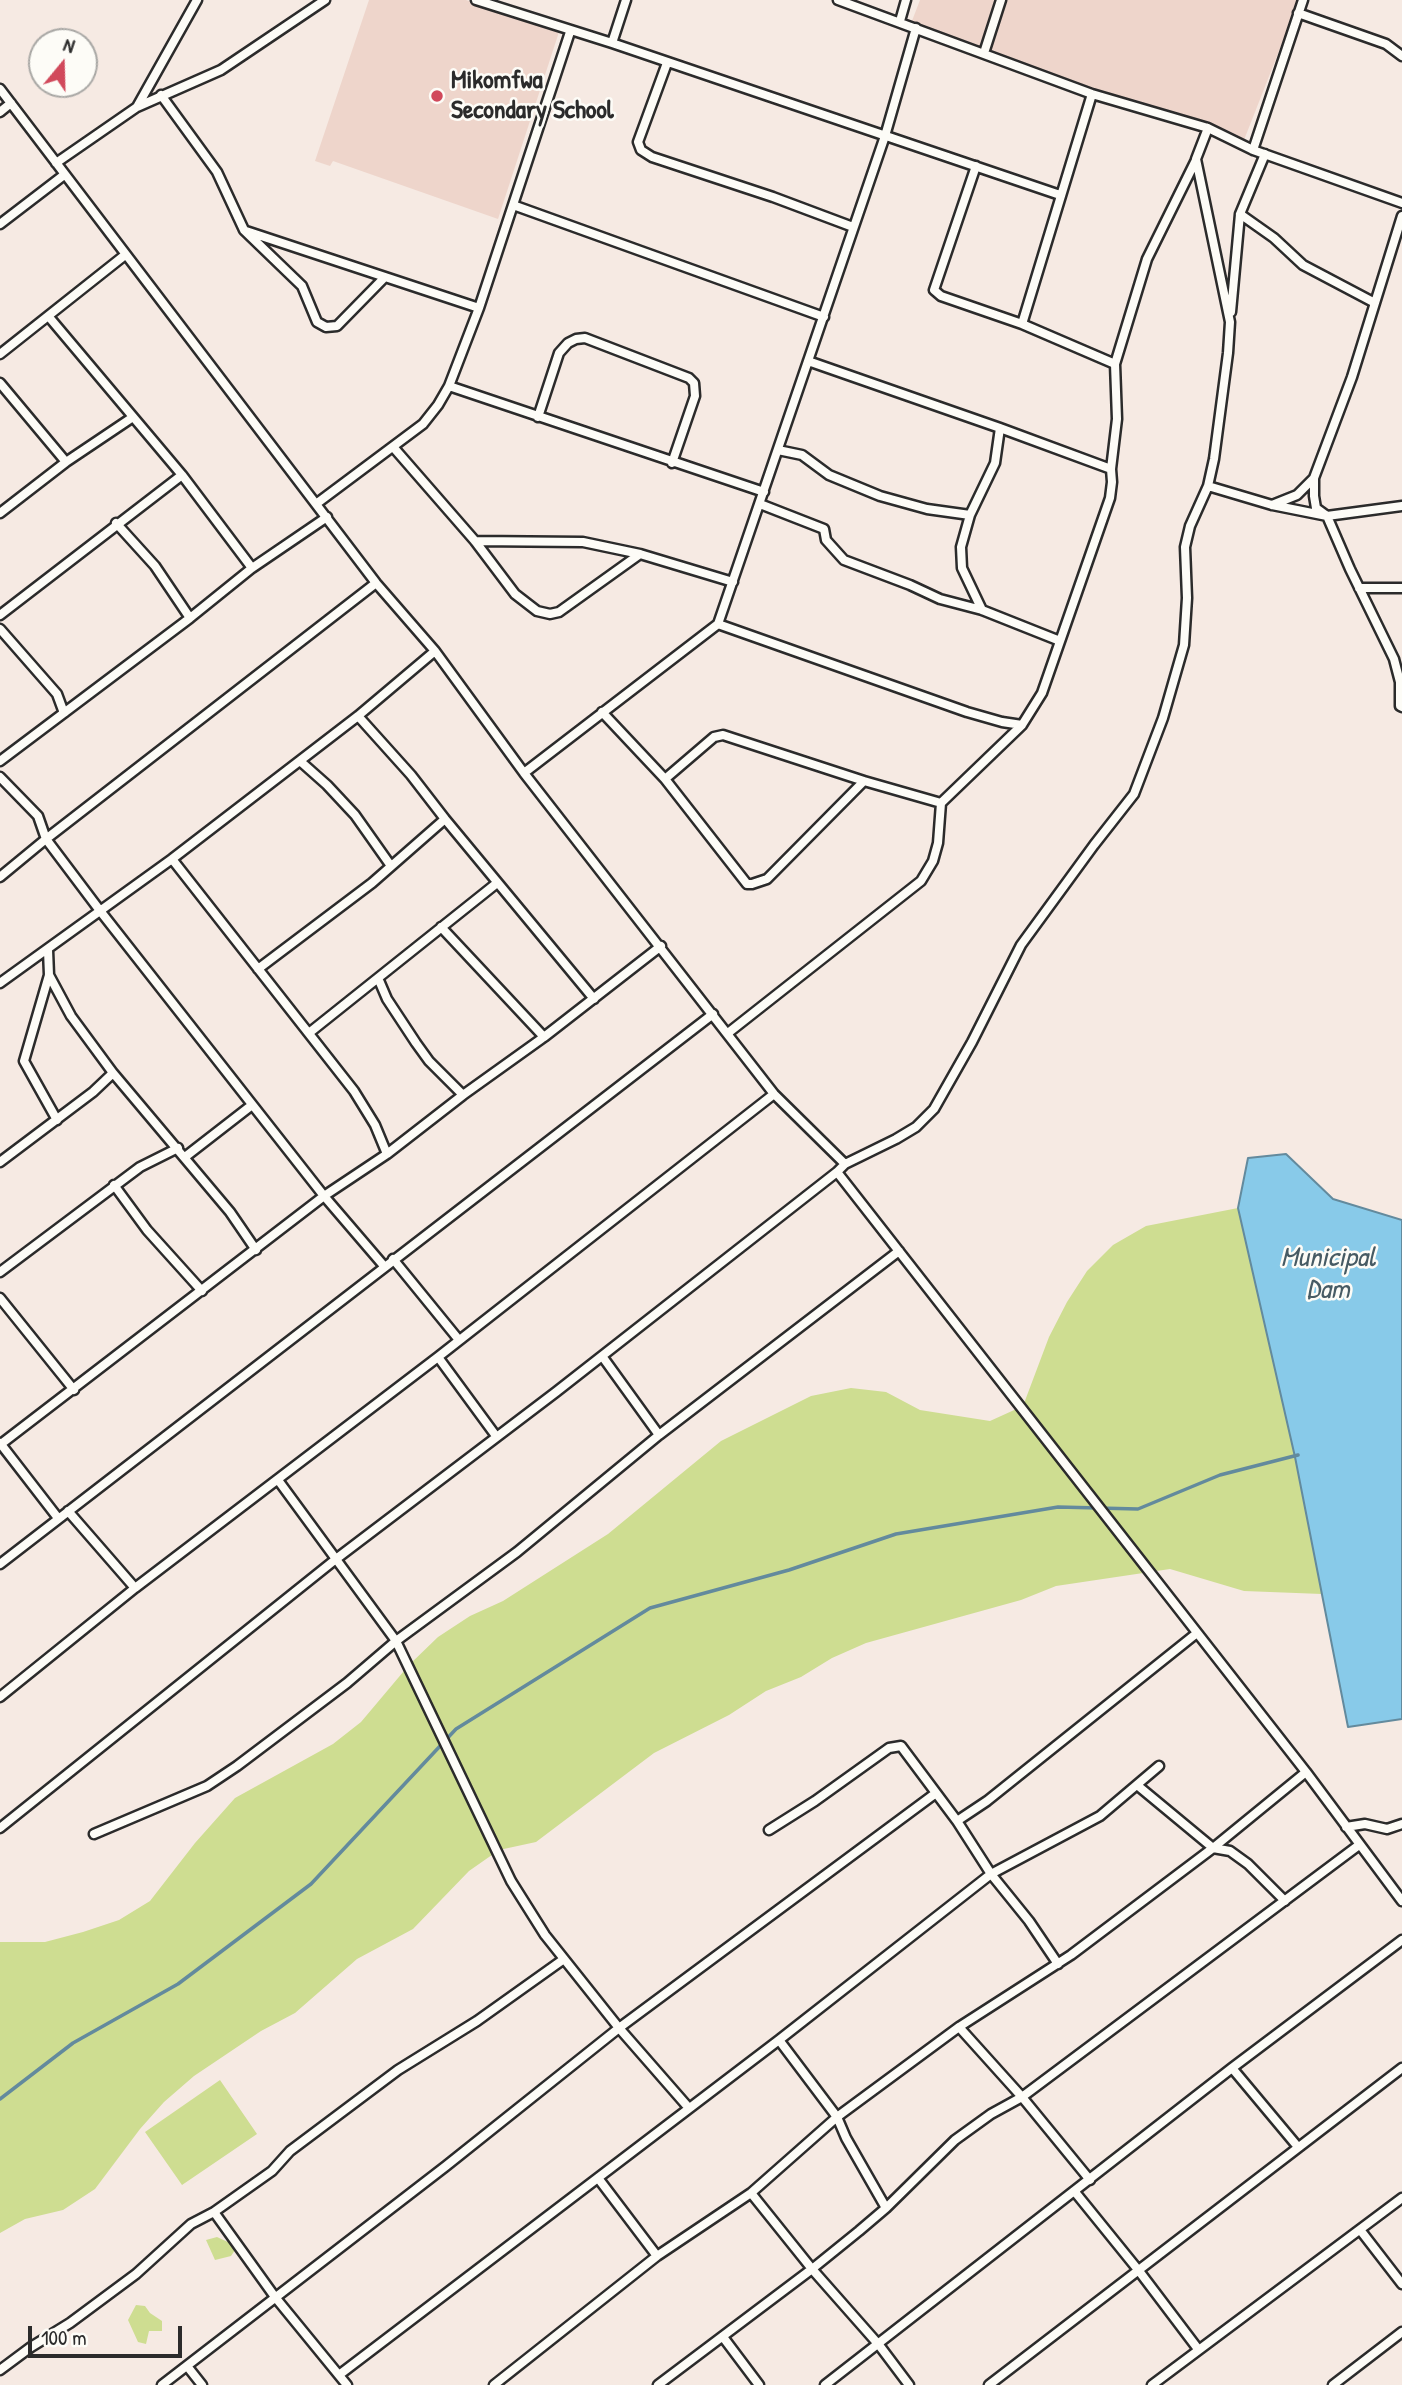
<!DOCTYPE html>
<style>
body{margin:0}
#map{position:relative;width:1402px;height:2385px;overflow:hidden;background:#f6eae3;font-family:"Patrick Hand",sans-serif}
canvas{display:block}
.north{position:absolute;left:28px;top:28px;width:70px;height:70px;box-sizing:border-box;background:#fdfcf7;border:2px solid #a9a8a5;border-radius:50%;rotate:19deg;font-size:19px;font-weight:700;line-height:28px;text-align:center;color:#2b2b2b}
.north::after{content:'';display:block;margin:auto;width:24px;height:32px;background:#d1495b;clip-path:polygon(50% 0,100% 100%,50% 72%,0 100%)}
.scale{position:absolute;left:28px;top:2326px;width:154px;height:32px;box-sizing:border-box;border:4px solid #2b2b2b;border-top:0;padding-left:9px;font-size:21px;line-height:24px;white-space:nowrap;color:#2b2b2b;-webkit-text-stroke:5px #fdfcf7;paint-order:stroke}
</style>
<div id="map">
<canvas width="1402" height="2385"></canvas>
<div class="north">N</div>
<div class="scale">100 m</div>
</div>
<script>
const ctx = document.querySelector('canvas').getContext('2d');
ctx.lineJoin = 'round';
function paint(path, color) { ctx.fillStyle = color; ctx.fill(path, 'evenodd'); }
const shape = rows => new Path2D(rows.map(r => 'M' + r).join(''));
function stroke(path, color, width, dash) { ctx.strokeStyle = color; ctx.lineWidth = width; ctx.lineCap = dash ? 'butt' : 'round'; ctx.setLineDash(dash || []); ctx.stroke(path); }
function write(font, color, halo, rows, align = 'center') {
  ctx.font = font + ' "Patrick Hand",sans-serif'; ctx.lineWidth = 5; ctx.setLineDash([]); ctx.textBaseline = 'middle'; ctx.strokeStyle = halo; ctx.fillStyle = color; for (const [text, x, y, turn = 0] of rows) {
    ctx.save(); ctx.translate(x, y); ctx.rotate((+turn || 0) * Math.PI / 180); ctx.textAlign = isNaN(turn) ? turn : align; if (halo) ctx.strokeText(text, 0, 0); ctx.fillText(text, 0, 0); ctx.restore();
  }
}
const built = shape([
 [369,0,466,0,559,32,498,219,333,161,330,166,315,161],
 [920,0,1299,0,1244,140,910,26]
]);
const green = shape([
 [1238,1208,1295,1457,1322,1594,1244,1591,1170,1569,1056,1586,1021,1600,866,1643,832,1658,801,1677,766,1691,729,1715,654,1753,536,1842,499,1850,469,1871,413,1929,357,1959,295,2013,261,2031,194,2076,164,2102,140,2129,95,2189,63,2210,25,2219,0,2233,0,1942,45,1942,83,1932,119,1920,150,1901,195,1843,235,1798,333,1744,361,1722,409,1665,438,1637,470,1616,503,1601,608,1534,721,1441,811,1396,851,1388,886,1392,920,1410,990,1421,1023,1406,1049,1337,1067,1302,1087,1271,1113,1245,1146,1226],
 [220,2080,257,2134,182,2185,145,2132],
 [217,2237,230,2243,235,2250,231,2256,215,2260,206,2240],
 [136,2305,145,2306,150,2313,162,2321,162,2331,149,2331,146,2344,138,2342,128,2320]
]);
const water = shape([
 [1286,1154,1333,1199,1402,1220,1402,1719,1348,1727,1295,1457,1238,1208,1248,1158,1286,1154]
]);
const stream = shape([
 [0,2099,73,2043,178,1984,311,1884,456,1729,650,1608,789,1570,896,1534,1058,1507,1138,1509,1220,1475,1298,1455]
]);
const minor = shape([
 [476,0,612,43,1060,195],
 [838,0,1092,94,1208,128,1253,150,1402,203],
 [1298,13,1386,44,1402,56],
 [900,21,906,0],
 [612,43,626,0],
 [984,53,1001,0],
 [667,63,638,142,641,150,652,157,773,197,853,227],
 [0,89,376,583,435,651,524,773,774,1094,845,1164,837,1172,1306,1772,1402,1901],
 [161,95,217,172,244,230,302,286,317,322,326,327,337,326,384,278],
 [137,107,221,70,325,0],
 [0,112,11,103],
 [1253,150,1303,0],
 [56,163,137,107,197,0],
 [976,166,934,290,941,296,1022,324,1092,94],
 [513,205,824,317],
 [1240,214,1274,238,1303,265,1375,303],
 [1402,216,1352,377,1314,478,1314,496,1316,508,1327,516,1350,569,1394,659,1400,682,1400,706,1402,707],
 [0,224,64,175],
 [246,231,479,308],
 [1231,312,1240,214,1265,154],
 [49,317,182,475,252,568],
 [1022,324,1115,364],
 [0,354,125,255],
 [808,361,1000,428,1111,469],
 [0,383,66,462],
 [449,386,764,492],
 [538,417,559,353,568,343,576,339,585,338,689,378,694,383,695,396,672,463],
 [394,448,475,541,515,594,537,611,550,614,559,612,640,554,733,582],
 [778,450,802,455,829,475,880,496,927,509,970,515],
 [1208,486,1272,505,1327,516,1402,506],
 [316,504,423,424,438,405,449,386,479,308,570,32],
 [760,504,824,529,826,540,844,560,910,585,940,599,982,610,1060,641],
 [1272,505,1297,495,1314,478],
 [0,513,66,462,133,417],
 [116,523,155,566,190,618],
 [475,541,583,542,640,554],
 [1359,588,1402,588],
 [982,610,962,568,961,547,970,515,995,463,1000,428],
 [0,615,182,475],
 [718,624,967,712,1002,722,1022,725],
 [0,629,57,694,64,713],
 [602,712,665,779,747,884,752,884,767,879,864,781,941,803],
 [358,716,411,775,445,819,594,999],
 [0,761,190,618,252,568,327,517],
 [300,761,327,785,355,815,391,866],
 [524,773,718,624,885,136,916,28],
 [0,777,38,816,46,839,101,912,324,1196,384,1266],
 [665,779,714,737,723,735,864,781],
 [172,859,354,1091,375,1125,387,1154],
 [0,877,46,839,376,583],
 [441,927,544,1037],
 [48,950,49,975,24,1061,57,1120],
 [258,969,372,883,445,819],
 [49,975,71,1016,113,1073,230,1212,256,1250],
 [378,978,387,999,416,1043,429,1061,463,1095],
 [0,983,172,859,358,716,435,651],
 [309,1033,497,883],
 [728,1033,921,881,933,861,938,843,941,803,1022,725,1042,693,1110,498,1112,482,1111,469,1117,419,1115,364,1147,259,1196,160],
 [185,1157,252,1105],
 [0,1162,93,1092,113,1073],
 [845,1164,896,1139,916,1127,934,1109,972,1042,1021,945,1094,845,1134,794,1163,718,1184,645,1187,598,1185,547,1190,526,1208,486,1214,459,1228,353,1230,322,1196,159,1208,128],
 [114,1185,147,1230,202,1291],
 [393,1259,459,1340],
 [0,1272,140,1167,178,1148],
 [0,1298,74,1390],
 [602,1356,659,1435],
 [438,1357,496,1436],
 [0,1443,58,1518],
 [1,1444,324,1196,387,1154,463,1095,544,1037,661,946],
 [278,1480,396,1641,511,1881,545,1935,619,2028,688,2107],
 [68,1511,135,1588],
 [0,1564,713,1014],
 [0,1697,135,1588,438,1357,774,1094],
 [1137,1785,1213,1848,1230,1851,1248,1864,1285,1901],
 [957,1821,987,1801,1197,1633],
 [1346,1827,1365,1824,1387,1829,1402,1824],
 [0,1828,336,1559,556,1392,837,1172],
 [769,1830,815,1801,889,1748,901,1746,957,1821,991,1874,1029,1921,1058,1964],
 [94,1834,207,1786,237,1766,347,1683,396,1641,517,1552,659,1435,899,1251],
 [959,2027,1022,2097,1090,2180],
 [779,2040,837,2117,846,2138,886,2208],
 [1232,2068,1298,2147],
 [598,2178,657,2256],
 [1075,2192,1139,2271,1198,2349],
 [751,2193,812,2269,879,2345,909,2385],
 [214,2212,275,2297,347,2385],
 [1361,2231,1402,2284],
 [723,2337,759,2385],
 [187,2366,202,2385],
 [0,2370,31,2347,70,2323,136,2274,191,2224,214,2212,272,2171,290,2151,398,2070,477,2021,564,1959],
 [339,2375,779,2040,991,1874,1100,1816,1159,1766],
 [162,2385,446,2166,619,2028,936,1793],
 [494,2385,657,2256,751,2193,837,2117,959,2027,1071,1955,1213,1848,1306,1772],
 [658,2385,812,2269,859,2231,886,2208,955,2140,991,2114,1022,2097,1359,1845],
 [825,2385,1232,2068,1402,1940],
 [989,2385,1402,2068],
 [1152,2385,1402,2198],
 [1333,2385,1402,2332]
]);
const markers = [
 [437,96,7,"#d1495b"]
];
const poiNames = [
 ["Mikomfwa",451,81],
 ["Secondary School",451,111]
];
const waterNames = [
 ["Municipal",1328,1259],
 ["Dam",1328,1291]
];
paint(built, '#eed5cb');
paint(green, '#cedd91');
paint(water, '#88cae9');
stroke(water, '#638a9d', 2);
stroke(stream, '#638a9d', 3.5);
stroke(minor, '#2b2b2b', 13);
stroke(minor, '#fdfcf7', 8);
for (const [x, y, r, color] of markers) { const dot = new Path2D(); dot.arc(x, y, r, 0, 2 * Math.PI); ctx.fillStyle = color; ctx.fill(dot); stroke(dot, '#fdfcf7', 2.5); }
write('bold 26px', '#2b2b2b', '#fdfcf7', poiNames, 'left');
write('italic 28px', '#475b64', '#fdfcf7', waterNames);
</script>
